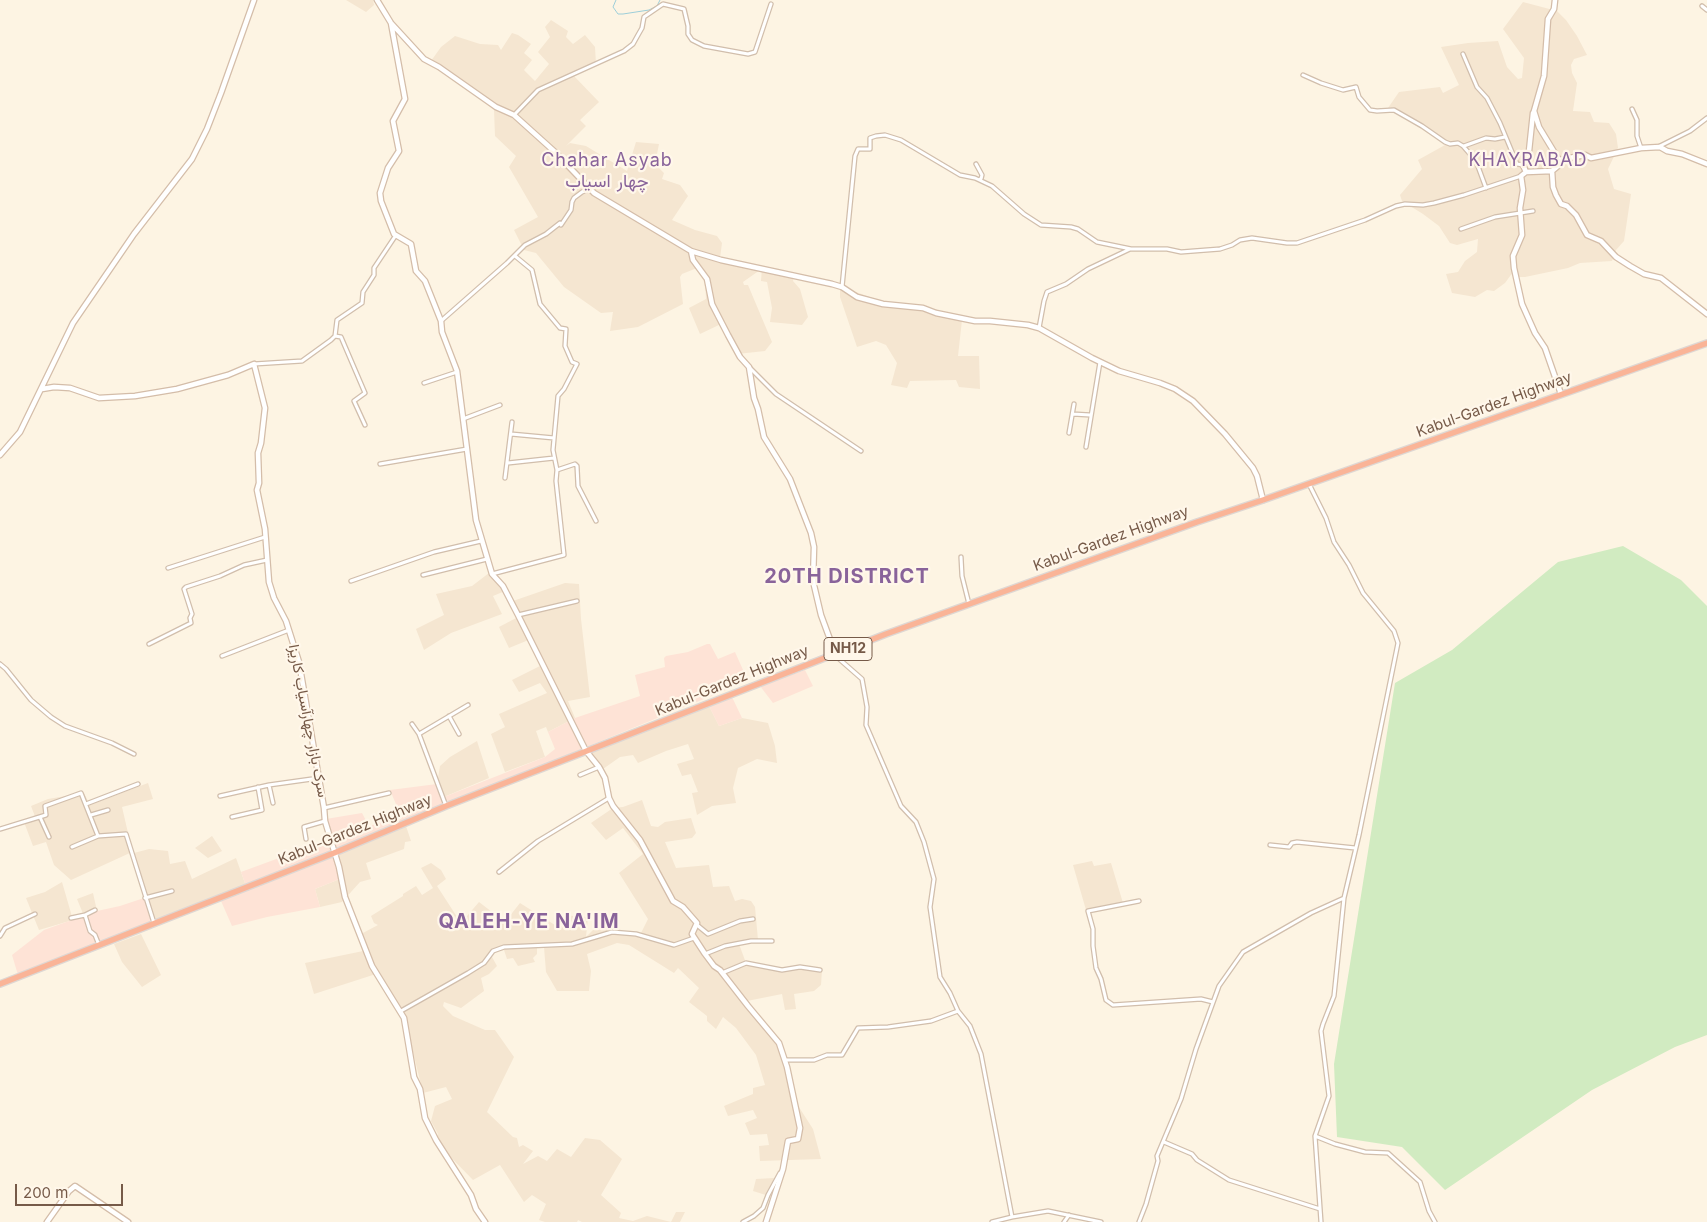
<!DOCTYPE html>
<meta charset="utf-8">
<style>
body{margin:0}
#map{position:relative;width:1707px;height:1222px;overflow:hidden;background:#fdf4e3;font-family:Inter,sans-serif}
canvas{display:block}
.scale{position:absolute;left:15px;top:1184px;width:108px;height:22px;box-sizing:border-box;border:2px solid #765a48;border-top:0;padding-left:6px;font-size:15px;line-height:18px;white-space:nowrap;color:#765a48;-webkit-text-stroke:4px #fff7ea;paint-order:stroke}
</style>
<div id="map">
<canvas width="1707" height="1222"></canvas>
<div class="scale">200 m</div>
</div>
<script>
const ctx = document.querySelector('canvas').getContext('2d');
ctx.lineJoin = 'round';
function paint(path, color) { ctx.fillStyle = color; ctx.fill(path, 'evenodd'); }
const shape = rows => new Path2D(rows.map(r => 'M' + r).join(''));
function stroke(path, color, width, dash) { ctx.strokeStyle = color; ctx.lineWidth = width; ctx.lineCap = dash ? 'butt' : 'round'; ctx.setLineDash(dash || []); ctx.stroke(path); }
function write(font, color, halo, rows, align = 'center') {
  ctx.font = font + ' Inter,Vazirmatn,sans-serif'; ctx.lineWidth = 4.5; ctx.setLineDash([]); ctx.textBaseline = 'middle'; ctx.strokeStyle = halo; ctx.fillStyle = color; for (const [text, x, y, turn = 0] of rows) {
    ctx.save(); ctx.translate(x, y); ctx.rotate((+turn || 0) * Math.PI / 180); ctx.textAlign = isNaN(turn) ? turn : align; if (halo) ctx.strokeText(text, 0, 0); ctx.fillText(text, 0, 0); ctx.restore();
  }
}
const residential = shape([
 [346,0,373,0,374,5,366,12],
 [1523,2,1557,11,1566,20,1577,36,1587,55,1574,59,1571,65,1572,73,1577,83,1573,111,1590,112,1594,122,1609,123,1616,134,1618,148,1608,169,1614,189,1631,194,1624,241,1616,250,1612,261,1580,263,1568,268,1525,277,1517,277,1513,272,1505,283,1494,291,1487,290,1475,297,1452,293,1446,274,1458,272,1465,261,1477,252,1478,239,1457,245,1450,243,1439,226,1423,214,1402,201,1400,195,1422,169,1418,160,1445,145,1445,144,1388,108,1399,92,1440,87,1443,93,1459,85,1441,47,1468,43,1498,41,1507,67,1518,79,1522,78,1524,58,1503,29],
 [551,20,568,31,566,37,573,44,585,35,595,47,596,64,574,76,599,102,580,120,586,126,566,146,570,143,586,146,627,171,636,142,659,144,655,164,664,173,662,179,680,185,688,196,672,220,695,230,717,236,722,243,720,258,760,270,743,282,744,285,748,285,772,342,765,351,737,354,721,324,700,334,689,308,706,299,705,279,697,268,682,274,680,277,683,304,638,327,610,331,613,312,601,313,564,287,536,253,524,250,514,230,538,217,509,167,516,156,495,136,494,110,431,61,441,47,455,36,480,44,498,45,501,50,512,33,518,35,531,44,524,53,532,60,524,70,535,81,549,64,538,52,550,37,545,27],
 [762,267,794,275,793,281,800,289,808,317,802,325,770,322,772,308,767,282,761,281],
 [842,287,895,306,927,311,962,320,958,356,979,356,980,389,959,387,956,380,910,381,907,388,891,385,897,363,886,345,876,341,857,347,840,297,840,289],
 [489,573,505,591,493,596,502,614,451,633,424,650,416,629,444,615,436,594,472,586],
 [565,583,579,584,581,619,590,697,568,701,575,718,548,732,546,727,536,731,545,757,505,772,491,734,505,727,499,714,547,693,540,683,519,692,512,680,544,664,531,639,509,648,499,627,518,617,513,601],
 [709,706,719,726,742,718,768,723,775,746,777,763,757,759,738,768,733,788,736,803,712,806,697,815,692,793,698,792,691,774,682,776,677,764,694,759,688,744,666,751,638,763,633,755,620,757,603,769,599,769,587,753],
 [477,741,489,778,444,797,437,784,440,766,450,757],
 [148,783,153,799,122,807,128,833,134,853,149,849,168,851,170,864,185,861,192,879,236,858,246,886,156,922,144,898,132,852,71,880,54,865,46,842,33,846,24,822,36,819,31,806,48,799,84,793,90,805],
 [642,800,651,826,658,827,665,822,691,818,696,833,692,838,665,842,676,868,709,865,713,887,729,886,735,901,742,899,751,901,755,907,758,940,739,944,746,963,782,969,799,967,822,970,821,985,814,991,794,994,796,1009,785,1010,782,994,747,1001,779,1044,795,1101,813,1129,821,1159,760,1161,759,1146,769,1145,767,1134,750,1135,745,1123,757,1118,753,1110,728,1116,724,1106,753,1094,753,1088,765,1085,756,1055,736,1028,723,1017,716,1029,707,1021,707,1016,689,1002,699,988,678,968,674,973,629,945,617,943,587,954,591,971,589,991,557,991,546,972,544,947,537,948,537,954,533,958,535,962,518,966,513,958,507,959,504,950,494,952,492,957,497,966,489,974,481,978,484,991,461,1008,444,1002,443,1006,453,1016,485,1030,495,1030,514,1057,487,1112,513,1137,517,1138,519,1147,523,1145,533,1151,523,1164,538,1156,547,1161,557,1149,571,1157,585,1138,600,1140,622,1159,601,1195,621,1213,619,1218,633,1221,647,1216,671,1222,676,1212,685,1212,680,1222,582,1222,578,1220,577,1222,545,1222,539,1220,546,1204,532,1195,524,1202,500,1165,473,1180,435,1141,438,1134,431,1121,435,1106,452,1099,446,1087,423,1093,404,1015,381,975,376,974,314,994,305,963,368,950,361,934,378,925,374,923,371,916,403,896,403,894,416,886,422,895,433,888,421,868,431,863,441,870,446,879,437,886,461,923,479,902,505,922,520,903,558,927,561,915,588,917,586,937,594,929,599,928,640,935,648,919,619,873,643,854,623,828,606,840,591,823,613,808,623,807],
 [406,826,411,841,405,842,404,849,366,863,371,879,360,882,342,902,320,907,315,889,342,878,336,855],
 [212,836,222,851,208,858,195,848],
 [1092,861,1094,866,1111,863,1123,903,1086,910,1073,865],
 [62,882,73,920,39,930,26,898,45,892],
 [93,893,97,911,84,916,77,899],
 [141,934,161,975,142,987,122,962,114,944],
 [774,1178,769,1196,753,1191,756,1179]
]);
const commercial = shape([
 [707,644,710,644,718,659,735,652,748,681,246,886,241,872,328,840,326,819,362,813,369,826,401,816,390,790,437,784,444,797,545,757,555,749,548,732,575,718,640,696,635,675,665,667,664,658,666,656,688,652],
 [805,670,813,686,773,703,760,686],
 [732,697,742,718,719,726,709,706],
 [336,855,342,878,315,889,320,907,267,917,232,926,221,901],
 [144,898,156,922,18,975,12,955,44,930,97,911,120,906]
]);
const green = shape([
 [1623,546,1681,580,1707,606,1707,1035,1675,1047,1592,1090,1445,1190,1402,1147,1337,1137,1334,1064,1395,683,1452,650,1558,562]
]);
const stream = shape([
 [616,0,613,7,618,14,623,14,649,10,657,6,660,0]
]);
const street = shape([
 [1702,6,1707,10],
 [1463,54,1477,87,1487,98,1500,123,1517,164,1523,165],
 [1303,75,1321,83,1343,90,1356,87,1359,97,1370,110,1377,111,1394,110,1422,126,1445,142,1450,144,1458,143,1463,146,1476,161,1486,188],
 [1632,109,1637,120,1637,136,1641,148],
 [514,115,538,90,624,51,633,44,638,35,642,28,644,17,663,4,684,9,688,26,688,34,692,40,704,46,748,54,755,52,771,4],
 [1464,146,1486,138,1495,139,1505,137],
 [1660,146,1690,131,1707,118],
 [976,164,982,175,981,179,980,179],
 [1461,229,1495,217,1533,211],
 [515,256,532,270,540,304,560,328,566,329,565,346,572,362,577,364,564,389,558,396,553,450,557,470],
 [842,287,855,156,858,149,870,149,870,138,876,136,885,135,901,140,960,175,975,178,992,186,1024,214,1041,225,1071,227,1078,229,1097,242,1131,249,1167,249,1181,252,1220,249,1232,245,1240,240,1252,238,1287,243,1297,243,1365,220,1396,206,1405,204,1423,205,1434,203,1464,195,1521,176],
 [441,321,507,263,525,245,546,234,560,223,561,225,571,210,572,202,574,198,582,192,589,189],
 [1039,328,1044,301,1047,292,1066,284,1088,269,1130,249],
 [335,336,341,337,365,393,354,401,365,425],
 [254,364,302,361,331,340,335,336,337,320,362,303,363,292,374,275,374,268,396,235],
 [750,368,776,394,861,451],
 [424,383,457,372],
 [1073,414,1090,415],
 [463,419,500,405],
 [1069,433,1074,404],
 [511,434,554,438],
 [1086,447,1100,362],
 [508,463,554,458],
 [380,464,467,449],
 [505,478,512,422],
 [1309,484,1326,518,1334,542,1349,565,1363,593,1394,631,1398,643,1359,835,1344,898,1334,996,1323,1024,1321,1031,1329,1096,1315,1136,1321,1222],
 [961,557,962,576,969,604],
 [168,568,265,537],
 [492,574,564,555,556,481,557,470,575,464,577,466,578,486,596,521],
 [423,575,487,559],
 [351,581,434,552,481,541],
 [518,615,577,601],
 [149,644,191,623,190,618,192,614,184,589,186,587,220,576,244,565,267,560],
 [835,653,838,658,862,679,867,707,866,725,901,806,916,822,924,842,934,879,930,907,940,977,950,993,958,1011,970,1026,981,1054,1012,1217],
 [222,656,289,630],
 [0,664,6,669,31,700,51,717,65,726,112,743,134,754],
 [449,716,459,734],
 [412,724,419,734,446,806],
 [419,734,468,705],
 [580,775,599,767],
 [269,785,273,803],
 [220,796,269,785,319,778],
 [86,804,138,784],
 [324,808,389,793],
 [91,815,108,810],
 [40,817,49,837],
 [232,817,262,810,258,787],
 [0,829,46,815,45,806,81,793,98,836],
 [306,839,304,827,325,821],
 [1270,845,1289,847,1292,843,1297,842,1355,848],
 [72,847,98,836,126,834,154,923],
 [499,872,538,841,609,798],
 [145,898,172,891],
 [1139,901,1088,911,1093,929,1093,946,1096,968,1101,979,1106,1000,1113,1005,1201,999,1213,1002],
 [85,915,90,931,95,935,99,945],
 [71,918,85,915,95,910],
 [697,925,708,934,740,921,753,919],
 [0,936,5,928,35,914],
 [705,954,725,946,751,941,772,941],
 [722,973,746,963,782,970,800,967,820,970],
 [401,1011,468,973,484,963,493,951,504,947,572,944,612,932,636,934,674,945,694,938],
 [785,1060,814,1060,827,1055,842,1055,858,1028,888,1027,931,1021,958,1011],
 [1315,1136,1335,1144,1365,1152,1388,1153,1420,1182,1429,1211,1435,1222],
 [1164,1142,1192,1154,1197,1160,1229,1180,1320,1209],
 [743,1222,754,1216,763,1208,768,1195,780,1173],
 [992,1222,1012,1217,1048,1211,1101,1222],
 [1064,1222,1069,1215],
 [1139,1222,1146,1204,1158,1161,1157,1156,1181,1099,1196,1049,1219,986,1243,952,1311,913,1344,898]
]);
const secondary = shape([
 [377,0,391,23,424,59,439,67,496,107,514,115,555,152,594,193,691,251,721,260,832,284,842,287,857,297,883,304,923,308,936,313,975,321,990,321,1028,325,1039,328,1092,358,1119,371,1160,383,1175,389,1193,401,1225,434,1253,468,1257,476,1263,500],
 [1555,0,1554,9,1548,19,1544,76,1534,111,1539,127,1559,160,1558,166,1552,171,1553,187,1556,195,1561,204,1567,206,1576,215,1587,235,1601,241,1616,257,1630,266,1644,274,1661,278,1707,314],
 [391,23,405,99,393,121,399,151,388,168,380,193,381,201,394,234,411,244,416,271,425,281,441,321,442,332,457,371,476,520,492,574,503,586,518,615,586,751,599,767,605,778,609,798,613,806,640,840,673,901,683,907,697,923,692,934,705,954,714,966,720,970,748,1006,779,1043,787,1067,800,1128,798,1139,788,1141,783,1169,766,1222],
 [1533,113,1529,151,1523,165,1526,172,1521,176,1523,190,1520,208,1522,235,1513,256,1514,268,1522,304,1535,333,1545,348,1561,394],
 [1559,160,1585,155,1591,158,1641,148,1660,147,1667,151,1682,154,1707,164],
 [1526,172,1552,171],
 [691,251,693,260,707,279,712,304,728,335,740,357,749,367,754,398,758,409,764,437,790,479,811,533,814,547,813,581,821,615,835,653],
 [42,389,54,387,70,388,99,398,135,396,177,389,228,375,254,364,265,408,261,443,258,453,259,483,257,490,265,529,269,582,274,598,286,621,299,662,324,808,325,821,339,867,345,897,372,966,404,1018,414,1077,420,1089,425,1118,436,1140,471,1195,476,1209,485,1222],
 [0,455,20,432,73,323,134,234,192,159,207,129,221,93,254,0],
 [47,1222,69,1191,75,1186,128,1222]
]);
const highway = shape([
 [0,984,334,853,446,806,886,634,1197,522,1263,500,1707,343]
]);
const shields = [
 [848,649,48]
];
const shieldNames = [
 ["NH12",848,649]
];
const streetNames = [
 ["Kabul-Gardez Highway",1494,405,-20],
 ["Kabul-Gardez Highway",1111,539,-20],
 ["Kabul-Gardez Highway",732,681,-22],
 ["سرک بازار چهارآسیاب کاریزا",308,721,79],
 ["Kabul-Gardez Highway",355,830,-22]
];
const quarterNames = [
 ["Chahar Asyab",607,161],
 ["چهار اسیاب",607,182],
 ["KHAYRABAD",1528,161]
];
const districtNames = [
 ["20TH DISTRICT",847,577],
 ["QALEH-YE NA'IM",529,922]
];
paint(residential, '#f5e6d1');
paint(commercial, '#fee3d6');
paint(green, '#d1ebc1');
stroke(stream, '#9dced9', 1);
stroke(street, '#d1beac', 5.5);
stroke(secondary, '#d4bda9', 7);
stroke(highway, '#ded7d3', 8);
stroke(street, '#fff', 3);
stroke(secondary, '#fff', 4.5);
stroke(highway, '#fab497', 5.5);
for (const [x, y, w] of shields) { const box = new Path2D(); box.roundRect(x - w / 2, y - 11.5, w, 23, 4); ctx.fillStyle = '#fff7ea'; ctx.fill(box); stroke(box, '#765a48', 1); }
write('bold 14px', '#765a48', null, shieldNames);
write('15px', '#765a48', '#fff7ea', streetNames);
ctx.letterSpacing = '1px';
write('18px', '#89639a', '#fff7ea', quarterNames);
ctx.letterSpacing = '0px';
ctx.letterSpacing = '1px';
write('bold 20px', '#89639a', '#fff7ea', districtNames);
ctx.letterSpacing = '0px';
</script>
